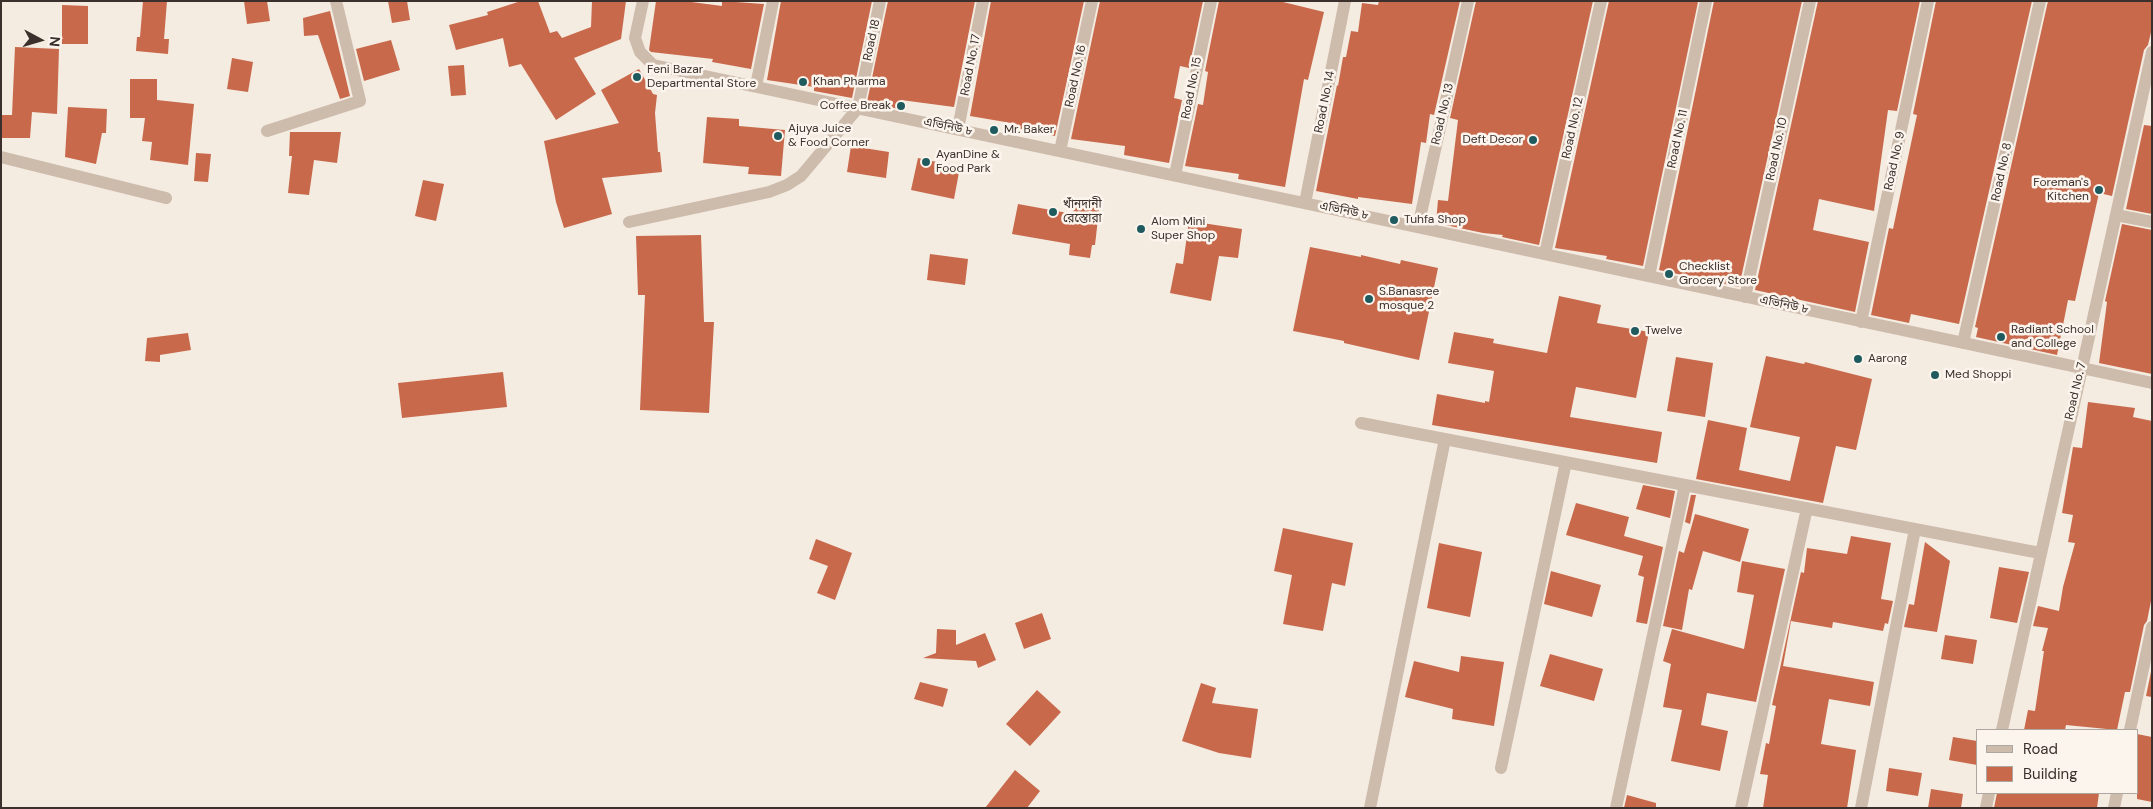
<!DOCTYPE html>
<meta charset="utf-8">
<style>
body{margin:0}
#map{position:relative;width:2153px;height:809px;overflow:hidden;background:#f4ebe1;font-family:"DM Sans",sans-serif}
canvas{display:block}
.frame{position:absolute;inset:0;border:2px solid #3b302b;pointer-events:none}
.legend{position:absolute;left:1976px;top:729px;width:162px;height:65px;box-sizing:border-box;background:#fbf5ee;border:1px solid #aea6a0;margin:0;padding:6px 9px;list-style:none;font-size:15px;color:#3b302b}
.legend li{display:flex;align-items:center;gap:10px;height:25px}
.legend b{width:25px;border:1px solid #aea6a0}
.north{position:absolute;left:15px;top:15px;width:50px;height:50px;-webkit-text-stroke:4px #fbf5ee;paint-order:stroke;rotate:96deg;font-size:14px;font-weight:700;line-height:20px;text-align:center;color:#3b302b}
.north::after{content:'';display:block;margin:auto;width:18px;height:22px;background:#3b302b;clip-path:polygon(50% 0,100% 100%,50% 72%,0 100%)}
</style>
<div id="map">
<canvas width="2153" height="809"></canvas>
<div class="frame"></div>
<ul class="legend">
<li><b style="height:6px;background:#cdbbac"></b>Road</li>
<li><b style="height:14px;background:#c8694b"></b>Building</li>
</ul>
<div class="north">N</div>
</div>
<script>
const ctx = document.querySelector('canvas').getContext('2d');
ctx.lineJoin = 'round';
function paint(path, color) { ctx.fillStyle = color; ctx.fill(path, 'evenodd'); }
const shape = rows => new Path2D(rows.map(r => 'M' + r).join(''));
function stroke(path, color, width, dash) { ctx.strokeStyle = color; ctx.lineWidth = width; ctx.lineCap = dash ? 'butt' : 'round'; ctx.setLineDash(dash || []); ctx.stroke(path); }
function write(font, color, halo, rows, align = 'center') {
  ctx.font = font + ' "DM Sans","Noto Sans Bengali",sans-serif'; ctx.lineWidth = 5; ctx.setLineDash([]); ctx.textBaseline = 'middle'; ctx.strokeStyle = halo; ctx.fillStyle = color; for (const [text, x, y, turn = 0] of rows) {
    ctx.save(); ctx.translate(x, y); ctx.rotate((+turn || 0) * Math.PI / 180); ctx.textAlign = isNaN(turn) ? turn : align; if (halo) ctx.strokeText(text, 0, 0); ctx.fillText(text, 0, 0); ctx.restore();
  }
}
const building = shape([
 [143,1,167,1,164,39,169,39,168,54,136,51,137,37,140,37],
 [244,1,267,1,270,21,247,24],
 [388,1,407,1,410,20,392,23],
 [521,1,538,1,550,33,557,31,562,38,591,27,592,1,626,1,621,39,574,58,596,94,556,120,521,64,509,67,503,38,456,50,449,25,488,15,487,12],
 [656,1,684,1,722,6,722,1,764,4,751,69,712,62,713,59,651,52,649,50],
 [781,1,872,1,852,98,814,91,814,87,767,80],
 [888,1,975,1,954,107,901,100,899,109,867,102],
 [991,1,1084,1,1055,136,1016,128,1017,124,970,116],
 [1100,1,1203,1,1189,68,1180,66,1174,98,1182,100,1169,163,1124,155,1125,146,1071,139],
 [1219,1,1279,1,1324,12,1308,80,1304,79,1285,187,1238,179,1239,174,1185,166,1198,104,1203,105,1208,72,1205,71],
 [1379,1,1460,1,1434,115,1430,114,1426,143,1421,142,1412,204,1358,197,1358,199,1316,191,1337,85,1338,86,1343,57,1346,57,1351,31,1358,32,1362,3,1378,5],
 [1476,1,1593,1,1539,245,1502,237,1503,235,1483,233,1436,223,1438,200,1448,201,1458,120,1450,118],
 [1609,1,1698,2,1643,266,1606,259,1607,256,1555,248],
 [1714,1,1802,1,1739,287,1659,270],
 [1818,1,1920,1,1897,111,1888,110,1874,211,1819,199,1813,230,1869,242,1855,312,1755,290],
 [1936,1,2032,1,1959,324,1911,314,1909,323,1871,315,1889,228,1893,229,1917,115,1913,114],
 [2048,1,2152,1,2152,28,2148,45,2144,50,2112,196,2099,193,2075,301,2068,300,2057,355,1976,337,1978,328,1975,327],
 [62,5,88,6,88,44,62,44],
 [330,11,350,96,340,99,318,35,304,36,303,18],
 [391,40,400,70,364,81,356,49],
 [15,47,59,49,57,114,32,112,30,138,1,138,1,115,12,115],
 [232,58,253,62,248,92,227,89],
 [464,65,466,95,451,96,448,66],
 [639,69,653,94,657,95,655,113,658,152,660,152,662,172,602,178,612,214,564,228,556,202,544,141,619,123,601,90],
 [130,79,157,79,157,100,194,104,188,165,150,160,152,142,142,141,145,118,130,118],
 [68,107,107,109,106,133,102,133,96,164,65,157],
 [707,117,739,119,739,126,785,130,781,176,748,174,749,167,703,163],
 [2144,125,2152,126,2152,214,2126,209],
 [290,132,341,132,337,163,314,160,309,195,288,193,292,156,289,156],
 [851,146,889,152,886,178,847,172],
 [196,153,211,154,208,182,194,181],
 [918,158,960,167,954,199,911,190],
 [423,180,444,184,436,221,415,216],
 [1075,198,1100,201,1095,245,1092,245,1090,258,1069,255,1070,244,1012,234,1018,204,1073,214],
 [1189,221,1242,229,1238,258,1219,256,1211,301,1170,293,1176,263,1183,264],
 [2122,224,2152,230,2152,374,2099,363,2107,302,2105,301],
 [701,235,704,322,714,322,709,413,640,410,645,295,638,295,636,236],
 [1310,247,1361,257,1361,255,1400,264,1401,260,1438,268,1419,360,1344,343,1344,341,1293,331],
 [930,254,968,259,965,285,927,280],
 [1559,296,1601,305,1597,323,1649,332,1636,398,1576,387,1570,417,1662,432,1657,463,1432,425,1437,394,1485,403,1485,401,1489,402,1494,371,1448,363,1454,332,1494,339,1493,343,1547,353],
 [188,333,191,350,160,355,160,362,145,361,147,338],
 [1766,356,1804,364,1805,362,1872,379,1856,450,1836,446,1823,503,1696,479,1708,420,1747,428,1739,470,1790,481,1800,437,1750,427],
 [1676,357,1713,363,1705,417,1667,411],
 [503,372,507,407,402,418,398,383],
 [2088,402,2135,408,2133,417,2152,421,2152,596,2147,621,2144,625,2130,692,2125,692,2117,730,2066,725,2065,730,2024,730,2028,710,2035,711,2044,651,2042,651,2048,628,2033,626,2038,606,2059,611,2063,587,2075,543,2068,542,2073,515,2062,513,2073,447,2082,448],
 [1643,485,1675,491,1670,518,1636,509],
 [1691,495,1696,495,1690,524,1685,522],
 [1576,503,1629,517,1624,536,1663,547,1647,624,1636,622,1644,577,1638,575,1643,556,1566,535],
 [1695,514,1749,529,1740,562,1703,551,1692,590,1689,589,1682,630,1663,626,1679,551,1684,553],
 [1283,528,1353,543,1345,586,1332,583,1323,631,1283,624,1292,575,1274,571],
 [1851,536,1891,543,1881,599,1893,601,1888,624,1885,623,1883,631,1833,622,1832,628,1791,621,1783,666,1874,682,1870,706,1829,699,1821,744,1856,750,1847,808,1763,808,1768,775,1760,774,1766,743,1769,744,1776,706,1772,705,1801,572,1804,573,1807,548,1847,554],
 [816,539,852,553,835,600,817,593,828,566,809,559],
 [1925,542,1950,561,1937,632,1904,627,1909,604,1914,605],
 [1439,543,1482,552,1470,617,1427,608],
 [1742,561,1785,569,1756,702,1707,693,1701,725,1728,731,1720,771,1671,761,1682,710,1663,707,1671,664,1663,661,1672,629,1744,649,1754,595,1737,592],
 [1999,567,2029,572,2017,623,1990,618],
 [1551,571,1601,585,1592,617,1544,604],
 [1042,613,1051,639,1024,649,1015,623],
 [937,629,956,630,956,645,985,633,996,660,978,668,976,661,923,658,936,653],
 [1945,635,1977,640,1973,664,1941,659],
 [1550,654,1603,669,1594,701,1540,686],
 [1461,656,1504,662,1494,726,1452,719,1453,709,1405,697,1414,661,1459,672],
 [2152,667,2152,697,2146,696],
 [920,682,948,689,943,707,914,699],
 [1201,683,1216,688,1212,703,1258,709,1251,758,1219,753,1182,741],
 [1037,690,1061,712,1030,746,1006,724],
 [2137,734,2152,737,2152,802,2137,799],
 [1953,737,1977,741,1977,765,1949,760],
 [1889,768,1922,773,1918,796,1886,791],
 [1015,770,1040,791,1027,808,985,808],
 [1931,789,1963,794,1961,808,1928,808],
 [1997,793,2099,793,2097,808,1994,808],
 [1627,795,1656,803,1656,808,1624,808]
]);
const minor = shape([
 [643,1,635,38,640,52,653,65,2152,383],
 [756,86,773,1],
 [958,129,983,1],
 [267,131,360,101,336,1],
 [1060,151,1092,1],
 [1,157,166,198],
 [1175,175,1211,1],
 [1305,203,1345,1],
 [2116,215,2152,222],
 [629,222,769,192,787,185,801,176,858,108,880,1],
 [1418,227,1468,1],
 [1545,254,1601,1],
 [1649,276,1706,1],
 [1745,297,1810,1],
 [1861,322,1928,1],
 [1963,343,2040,1],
 [1361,423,2040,553],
 [2002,730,2152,52],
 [2130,730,2152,627],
 [1501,768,1566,462],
 [1370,808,1445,439],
 [1616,808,1685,485],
 [1741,808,1807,508],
 [1861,808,1915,529],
 [1986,808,1989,793],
 [2114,808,2117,793]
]);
const markers = [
 [637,77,5,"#1f5a5e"],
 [803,82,5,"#1f5a5e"],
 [901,106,5,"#1f5a5e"],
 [994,130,5,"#1f5a5e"],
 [778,136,5,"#1f5a5e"],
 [1533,140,5,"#1f5a5e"],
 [926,162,5,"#1f5a5e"],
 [2099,190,5,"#1f5a5e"],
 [1053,212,5,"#1f5a5e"],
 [1394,220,5,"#1f5a5e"],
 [1141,229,5,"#1f5a5e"],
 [1669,274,5,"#1f5a5e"],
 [1369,299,5,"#1f5a5e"],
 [1635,331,5,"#1f5a5e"],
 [2001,337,5,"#1f5a5e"],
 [1858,359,5,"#1f5a5e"],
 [1935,375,5,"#1f5a5e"]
];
const streetNames = [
 ["Road 18",872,40,-78],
 ["Road No. 17",971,65,-79],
 ["Road No. 16",1076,76,-78],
 ["Road No. 15",1192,88,-79],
 ["Road No. 14",1325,102,-79],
 ["Road No. 13",1443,114,-77],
 ["এভিনিউ ৮",948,127,12],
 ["Road No. 12",1573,128,-78],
 ["Road No. 11",1678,139,-78],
 ["Road No. 10",1777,149,-78],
 ["Road No. 9",1895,161,-78],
 ["Road No. 8",2002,172,-78],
 ["এভিনিউ ৮",1344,211,12],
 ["এভিনিউ ৮",1784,305,12],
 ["Road No. 7",2076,391,-77]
];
const poiNames = [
 ["Feni Bazar",647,70],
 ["Departmental Store",647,84],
 ["Khan Pharma",813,82],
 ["Coffee Break",891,106,"right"],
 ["Ajuya Juice",788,129],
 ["& Food Corner",788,143],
 ["Mr. Baker",1004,130],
 ["Deft Decor",1523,140,"right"],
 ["AyanDine &",936,155],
 ["Food Park",936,169],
 ["Foreman's",2089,183,"right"],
 ["Kitchen",2089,197,"right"],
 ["খাঁনদানী",1063,205],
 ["রেস্তোরা",1063,219],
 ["Tuhfa Shop",1404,220],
 ["Alom Mini",1151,222],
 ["Super Shop",1151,236],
 ["Checklist",1679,267],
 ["Grocery Store",1679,281],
 ["S.Banasree",1379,292],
 ["mosque 2",1379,306],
 ["Radiant School",2011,330],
 ["and College",2011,344],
 ["Twelve",1645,331],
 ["Aarong",1868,359],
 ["Med Shoppi",1945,375]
];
paint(building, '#c8694b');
stroke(minor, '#cdbbac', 12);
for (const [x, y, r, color] of markers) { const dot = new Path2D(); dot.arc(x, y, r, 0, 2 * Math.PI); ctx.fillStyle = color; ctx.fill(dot); stroke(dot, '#fbf5ee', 2); }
write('12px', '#3b302b', '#fbf5ee', streetNames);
write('12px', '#3b302b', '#fbf5ee', poiNames, 'left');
</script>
